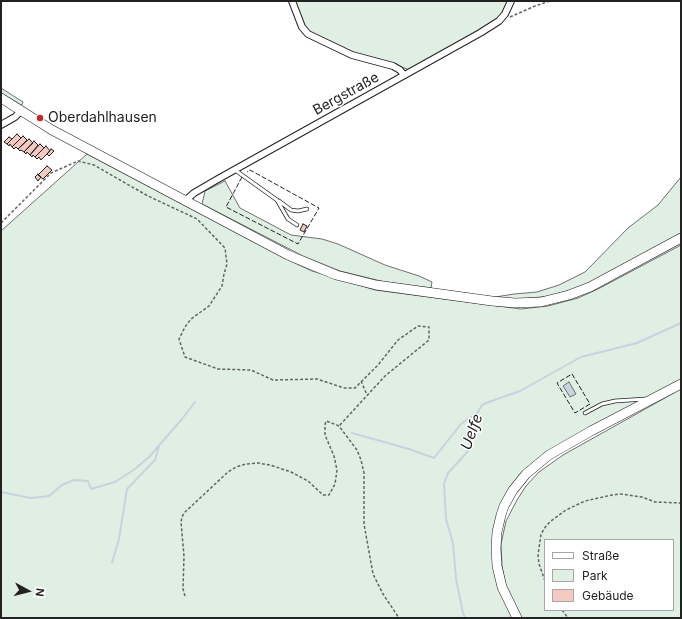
<!DOCTYPE html>
<meta charset="utf-8">
<style>
body{margin:0}
#map{position:relative;width:682px;height:619px;overflow:hidden;background:#fff;font-family:Inter,sans-serif}
canvas{display:block}
.frame{position:absolute;inset:0;border:2px solid #222;pointer-events:none}
.legend{position:absolute;left:544px;top:539px;width:130px;height:72px;box-sizing:border-box;background:#fff;border:1px solid #a7a7a7;margin:0;padding:5px 7px;list-style:none;font-size:12px;color:#222}
.legend li{display:flex;align-items:center;gap:8px;height:20px}
.legend b{width:20px;border:1px solid #a7a7a7}
.north{position:absolute;left:8px;top:571px;width:40px;height:40px;-webkit-text-stroke:3px #fff;paint-order:stroke;rotate:97deg;font-size:11px;font-weight:700;line-height:16px;text-align:center;color:#222}
.north::after{content:'';display:block;margin:auto;width:14px;height:18px;background:#222;clip-path:polygon(50% 0,100% 100%,50% 72%,0 100%)}
</style>
<div id="map">
<canvas width="682" height="619"></canvas>
<div class="frame"></div>
<ul class="legend">
<li><b style="height:5px;background:#fff"></b>Straße</li>
<li><b style="height:11px;background:#e0efe3"></b>Park</li>
<li><b style="height:11px;background:#f3c9c0"></b>Gebäude</li>
</ul>
<div class="north">N</div>
</div>
<script>
const ctx = document.querySelector('canvas').getContext('2d');
ctx.lineJoin = 'round';
function paint(path, color) { ctx.fillStyle = color; ctx.fill(path, 'evenodd'); }
const shape = rows => new Path2D(rows.map(r => 'M' + r).join(''));
function stroke(path, color, width, dash) { ctx.strokeStyle = color; ctx.lineWidth = width; ctx.lineCap = dash ? 'butt' : 'round'; ctx.setLineDash(dash || []); ctx.stroke(path); }
function write(font, color, halo, rows, align = 'center') {
  ctx.font = font + ' Inter,sans-serif'; ctx.lineWidth = 3; ctx.setLineDash([]); ctx.textBaseline = 'middle'; ctx.strokeStyle = halo; ctx.fillStyle = color; for (const [text, x, y, turn = 0] of rows) {
    ctx.save(); ctx.translate(x, y); ctx.rotate((+turn || 0) * Math.PI / 180); ctx.textAlign = isNaN(turn) ? turn : align; if (halo) ctx.strokeText(text, 0, 0); ctx.fillText(text, 0, 0); ctx.restore();
  }
}
const green = shape([
 [294,1,510,1,498,20,409,70,397,65,352,54,308,34,294,1],
 [1,88,23,102,22,105,21,105,1,93,1,88],
 [87,154,288,260,312,271,375,290,521,309,548,306,578,298,598,289,681,245,681,384,541,461,504,506,497,560,517,618,1,618,1,231,87,154],
 [681,177,681,233,591,282,574,289,550,296,521,299,489,298,514,294,537,292,559,285,585,272,628,228,658,205,681,177],
 [225,181,240,208,291,235,322,239,338,244,385,265,419,276,432,282,431,288,385,282,340,271,303,256,202,204,205,191,225,181],
 [681,389,681,618,520,618,506,587,502,566,501,544,506,521,517,500,526,486,539,472,563,455,681,389],
 [545,540,673,540,673,610,545,610,545,540]
]);
const water = shape([
 [569,382,576,394,570,397,563,386,569,382]
]);
const stream = shape([
 [352,433,409,449,434,458,461,424,478,412],
 [1,492,31,498,49,496,62,485,74,480,88,481,91,489,115,482,135,469,149,457,182,419,195,402],
 [112,563,119,539,127,489,155,460,159,446],
 [465,618,463,613,456,579,453,543,446,519,444,484,448,473,469,450,478,412,482,405,486,403,520,391,581,357,637,343,681,323]
]);
const building = shape([
 [17,134,21,138,12,147,10,144,9,146,7,144,17,134],
 [23,136,27,140,18,149,16,147,14,149,12,147,23,136],
 [9,137,12,139,7,144,4,142,9,137],
 [29,139,33,143,24,152,21,150,20,151,18,149,29,139],
 [34,141,38,145,30,155,27,152,26,154,24,152,34,141],
 [40,144,44,148,35,157,33,155,32,157,30,155,40,144],
 [46,146,50,151,41,160,39,157,37,159,35,157,46,146],
 [51,149,54,151,49,156,47,154,51,149],
 [47,166,52,170,43,179,38,175,47,166],
 [38,174,41,177,38,181,35,177,38,174],
 [303,224,307,226,304,232,300,230,303,224]
]);
const path = shape([
 [510,17,535,6,550,1],
 [1,223,51,173,78,161,94,165,148,196,197,219,225,248,227,264,224,274,222,286,209,306,191,319,185,327,179,339,185,357,218,369,251,370,273,380,317,379,344,388,355,388,378,365,398,340,418,326,429,327,429,340,385,376,339,426],
 [361,381,367,395],
 [545,581,539,564,538,555,541,534,546,526,551,521,566,510,585,501,612,495,621,494,642,497,655,502,681,503],
 [185,596,183,589,184,556,181,522,182,517,184,513,228,472,236,467,246,464,258,463,270,465,291,472,308,481,323,495,329,495,335,484,337,470,334,456,325,435,325,425,326,421,329,422,339,426,357,450,361,460,364,473,364,524,373,574,383,594,399,618],
 [562,610,568,618]
]);
const lane = shape([
 [235,170,277,200,288,219,297,225],
 [279,201,291,210,298,211,307,209],
 [585,413,602,404,615,401,646,399]
]);
const street = shape([
 [292,1,302,27,308,34,352,55,393,66,400,70,404,75],
 [1,125,15,117,21,111],
 [185,201,194,193,218,179,480,33,499,21,505,14,511,1]
]);
const secondary = shape([
 [1,98,52,130,288,255,336,275,376,285,492,301,515,303,541,302,569,295,590,287,681,238],
 [517,618,502,587,497,566,496,548,497,532,501,515,504,506,513,490,526,474,549,455,591,431,681,384]
]);
const fence = shape([
 [242,177,226,207,298,244,319,208,250,170,247,172],
 [572,374,590,404,575,413,557,383,572,374]
]);
const markers = [
 [40,118,4,"#c62828"]
];
const streetNames = [
 ["Bergstraße",346,94,-29]
];
const poiNames = [
 ["Oberdahlhausen",48,118]
];
const waterNames = [
 ["Uelfe",472,432,-70]
];
paint(green, '#e0efe3');
stroke(green, '#6f6f6f', 1);
paint(water, '#c7d3dd');
stroke(water, '#6f6f6f', 1);
stroke(stream, '#c7d3dd', 2);
paint(building, '#f3c9c0');
stroke(building, '#222', 1);
stroke(lane, '#222', 4.5);
stroke(street, '#222', 8);
stroke(secondary, '#222', 10);
stroke(path, '#646464', 1.5, [3, 2]);
stroke(lane, '#fff', 3);
stroke(street, '#fff', 6);
stroke(secondary, '#fff', 9);
stroke(fence, '#222', 1, [5, 2]);
for (const [x, y, r, color] of markers) { const dot = new Path2D(); dot.arc(x, y, r, 0, 2 * Math.PI); ctx.fillStyle = color; ctx.fill(dot); stroke(dot, '#fff', 1.5); }
write('14px', '#222', '#fff', streetNames);
write('14px', '#222', '#fff', poiNames, 'left');
write('italic 15px', '#222', '#fff', waterNames);
</script>
